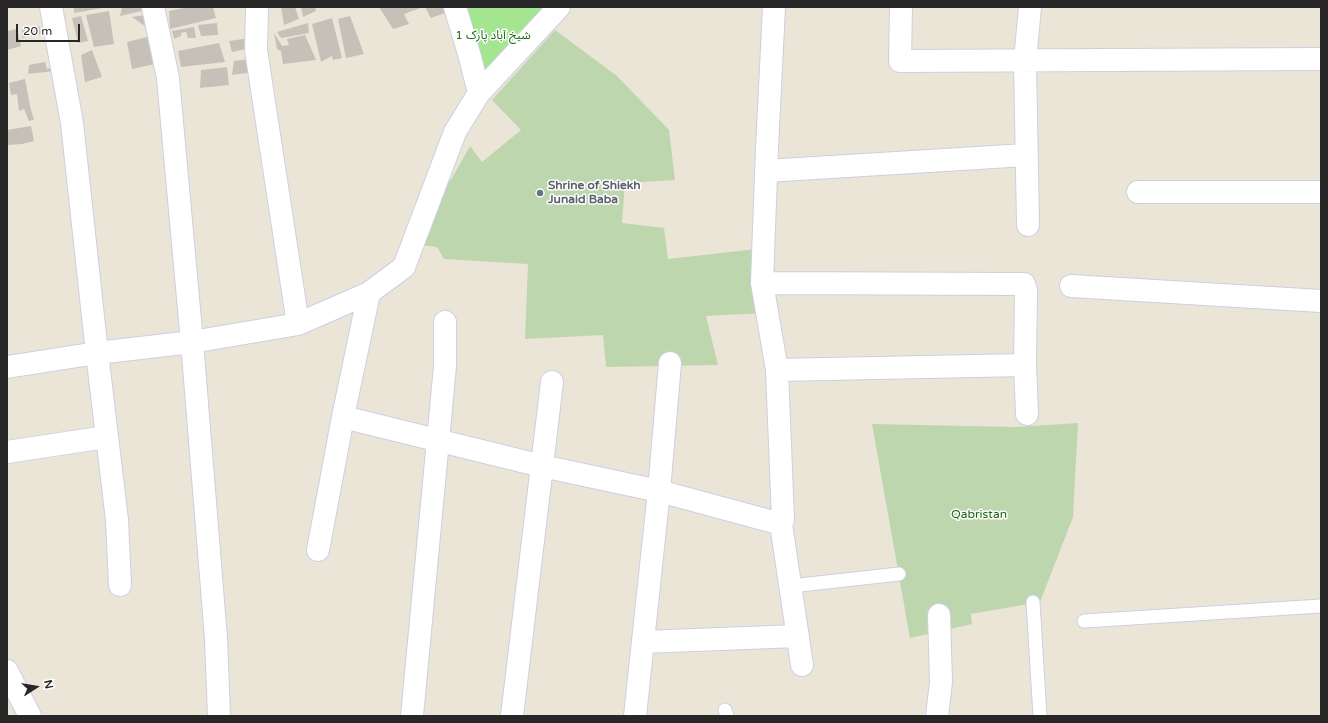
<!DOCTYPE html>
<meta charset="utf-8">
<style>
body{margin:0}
#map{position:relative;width:1328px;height:723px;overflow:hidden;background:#ebe5d7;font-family:"Varela Round",sans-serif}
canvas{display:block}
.frame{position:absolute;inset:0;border:8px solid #272727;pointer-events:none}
.north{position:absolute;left:16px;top:667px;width:40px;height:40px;-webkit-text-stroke:3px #fff;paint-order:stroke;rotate:78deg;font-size:11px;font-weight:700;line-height:16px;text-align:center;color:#272727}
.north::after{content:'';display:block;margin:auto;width:14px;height:18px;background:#272727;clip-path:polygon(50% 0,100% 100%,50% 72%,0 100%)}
.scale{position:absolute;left:16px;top:24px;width:64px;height:18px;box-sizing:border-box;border:2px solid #272727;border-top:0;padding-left:5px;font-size:12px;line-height:14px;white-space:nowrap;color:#272727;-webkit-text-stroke:3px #fff;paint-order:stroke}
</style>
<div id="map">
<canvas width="1328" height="723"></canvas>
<div class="frame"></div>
<div class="north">N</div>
<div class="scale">20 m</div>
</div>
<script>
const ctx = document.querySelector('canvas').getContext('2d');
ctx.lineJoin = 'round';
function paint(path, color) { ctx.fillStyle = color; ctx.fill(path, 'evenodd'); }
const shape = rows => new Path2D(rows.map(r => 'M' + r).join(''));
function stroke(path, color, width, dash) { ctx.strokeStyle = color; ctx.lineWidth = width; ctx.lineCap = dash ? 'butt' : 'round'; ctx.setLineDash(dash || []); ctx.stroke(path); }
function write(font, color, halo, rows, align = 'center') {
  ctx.font = font + ' "Varela Round","Noto Sans Arabic",sans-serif'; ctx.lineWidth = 3; ctx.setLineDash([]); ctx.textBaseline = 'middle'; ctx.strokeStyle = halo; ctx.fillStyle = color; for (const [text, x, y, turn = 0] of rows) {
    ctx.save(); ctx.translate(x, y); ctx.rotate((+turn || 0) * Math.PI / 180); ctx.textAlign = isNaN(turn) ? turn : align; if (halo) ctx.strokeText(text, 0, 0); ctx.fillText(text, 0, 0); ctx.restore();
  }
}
const green = shape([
 [455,7,559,7,479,93]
]);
const cemetery = shape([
 [555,30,617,76,669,130,675,180,625,183,622,223,664,228,668,259,756,249,764,313,706,316,718,365,606,367,603,335,525,339,528,264,444,259,437,247,413,244,440,172,451,180,470,146,482,162,521,130,492,100],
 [1078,423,1073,517,1040,602,971,614,972,624,910,638,872,424,1016,427]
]);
const building = shape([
 [74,7,102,7,102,8,74,13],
 [122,7,145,7,146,10,120,16],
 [189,7,213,7,216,18,170,29,169,11],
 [281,7,295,7,299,19,284,25],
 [301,7,315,7,316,11,303,17],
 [379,7,423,7,404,14,409,24,393,29],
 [425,7,443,7,445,13,431,18],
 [109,11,114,44,94,47,86,15],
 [145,15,149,29,132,17],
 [81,16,88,41,78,43,72,18],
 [350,16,364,54,346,58,338,19],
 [332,18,342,58,333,60,332,56,321,62,312,24],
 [217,23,218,35,201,36,198,25],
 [308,23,309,33,281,38,277,32],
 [39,26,42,34,22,38,22,30],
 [194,27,196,38,188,38,186,32,181,33,181,36,174,39,172,31],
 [17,29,21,46,7,50,7,31],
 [274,33,282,46,289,45,287,39,305,35,316,60,283,64,281,51,277,49],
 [151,36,160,63,132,69,127,42],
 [250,38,250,48,232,52,229,41],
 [219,43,225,62,181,67,178,51],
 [92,50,102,77,85,82,81,55],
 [251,59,253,72,232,75,234,61],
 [45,62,47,69,55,67,55,71,28,74,29,65],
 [227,67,229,85,200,88,201,70],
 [25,79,30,106,34,120,29,121,24,109,19,111,17,94,11,95,9,83],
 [31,126,34,141,22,144,7,145,7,130]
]);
const service = shape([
 [791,586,899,574],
 [1033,602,1040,716],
 [1084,621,1321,606],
 [725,710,727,716]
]);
const minor = shape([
 [51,7,72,123,97,353,117,520,120,585],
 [153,7,168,78,192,342,216,638,219,716],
 [257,7,256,50,298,324],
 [774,7,767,148,762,283,777,370,783,520,781,524,802,665],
 [901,7,900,61,1321,59],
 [479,93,559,7],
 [766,171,1026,155],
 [1138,192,1321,192],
 [1028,225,1025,61,1030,7],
 [762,283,1024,284,1026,290,1025,365,1027,414],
 [1071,286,1321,301],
 [7,367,97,353,192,342,298,324,369,293],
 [777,370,1025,365],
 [343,417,542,466,659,491,781,524],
 [7,452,106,437],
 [318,550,343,417,369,293,404,267,455,132,479,93,470,57,455,7],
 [643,642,798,636],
 [412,716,445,366,445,322],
 [512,716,552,382],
 [635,716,659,491,670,363],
 [937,716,941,682,939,615]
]);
const tertiary = shape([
 [7,671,30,716]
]);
const markers = [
 [540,193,4,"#6b7280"]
];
const parkNames = [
 ["شیخ آباد پارک 1",493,36],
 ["Qabristan",979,515]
];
const worshipNames = [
 ["Shrine of Shiekh",548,186],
 ["Junaid Baba",548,200]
];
paint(green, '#a4e690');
paint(cemetery, '#bdd6ae');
paint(building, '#c6c1b8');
stroke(service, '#cdcfe2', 15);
stroke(minor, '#cdcfe2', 24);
stroke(tertiary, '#cdcfe2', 24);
stroke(service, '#fff', 13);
stroke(minor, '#fff', 22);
stroke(tertiary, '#fff', 22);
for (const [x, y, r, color] of markers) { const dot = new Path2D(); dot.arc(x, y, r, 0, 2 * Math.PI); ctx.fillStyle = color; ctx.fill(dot); stroke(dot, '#fff', 1.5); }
write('12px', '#1d6715', '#fff', parkNames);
write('bold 12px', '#5b616d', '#fff', worshipNames, 'left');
</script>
